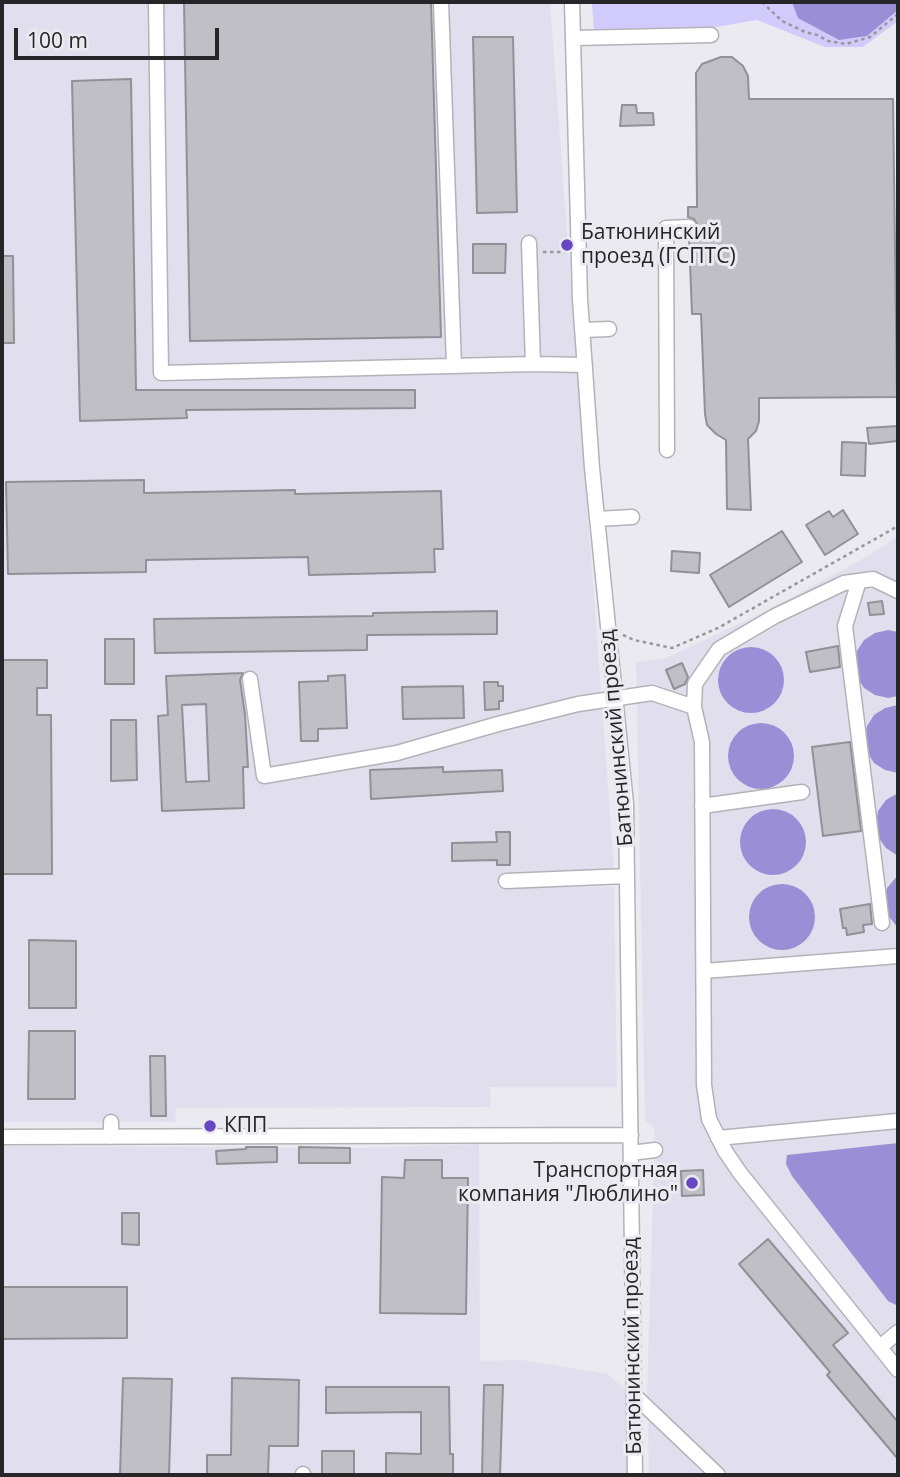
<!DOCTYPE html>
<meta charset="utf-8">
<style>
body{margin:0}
#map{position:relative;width:900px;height:1477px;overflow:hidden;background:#ebeaf1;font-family:"Open Sans",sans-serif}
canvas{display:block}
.frame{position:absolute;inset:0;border:4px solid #262628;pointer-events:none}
.scale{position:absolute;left:14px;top:28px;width:205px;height:32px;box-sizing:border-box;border:4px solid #262628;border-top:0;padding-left:9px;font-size:21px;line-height:24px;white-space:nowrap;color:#262628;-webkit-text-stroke:5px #ebeaf1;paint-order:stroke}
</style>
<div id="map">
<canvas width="900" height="1477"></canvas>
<div class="frame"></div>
<div class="scale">100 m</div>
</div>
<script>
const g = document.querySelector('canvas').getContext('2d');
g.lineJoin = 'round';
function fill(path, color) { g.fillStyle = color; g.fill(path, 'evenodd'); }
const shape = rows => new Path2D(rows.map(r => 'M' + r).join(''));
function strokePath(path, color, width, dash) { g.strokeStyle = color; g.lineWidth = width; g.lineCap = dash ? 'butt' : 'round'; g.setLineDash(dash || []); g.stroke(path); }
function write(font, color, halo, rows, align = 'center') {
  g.font = font + ' "Open Sans",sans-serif'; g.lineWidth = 6; g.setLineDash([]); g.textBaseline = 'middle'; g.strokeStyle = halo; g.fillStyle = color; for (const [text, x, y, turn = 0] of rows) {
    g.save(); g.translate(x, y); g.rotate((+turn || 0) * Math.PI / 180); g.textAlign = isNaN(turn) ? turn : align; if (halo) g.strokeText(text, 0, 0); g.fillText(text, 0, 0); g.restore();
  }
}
const built = shape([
 [2,2,550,2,614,868,506,875,507,887,614,887,617,1087,490,1087,491,1107,176,1108,175,1122,2,1122],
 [898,536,898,1475,649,1475,648,1422,656,1425,666,1415,647,1395,655,1129,645,1121,636,662,666,658,766,611,868,556],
 [479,1144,480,1361,522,1360,608,1374,629,1393,628,1475,2,1475,2,1146,359,1148]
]);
const green = shape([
 [592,2,898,2,898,21,863,47,825,47,757,20,710,28,594,32]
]);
const water = shape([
 [792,2,898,2,898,10,867,36,839,40,798,18],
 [888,630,898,632,898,696,888,698,875,695,864,688,857,677,854,664,857,651,864,640,875,633],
 '718 680a33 33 0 1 1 66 0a33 33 0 1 1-66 0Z',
 [898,705,898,773,885,770,874,763,867,752,864,739,867,726,874,715,885,708],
 '728 756a33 33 0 1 1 66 0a33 33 0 1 1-66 0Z',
 [898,793,898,856,886,848,878,837,876,824,878,811,886,800],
 '740 842a33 33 0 1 1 66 0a33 33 0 1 1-66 0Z',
 [898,875,898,928,887,914,884,901,887,888],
 '749 917a33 33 0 1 1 66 0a33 33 0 1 1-66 0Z',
 [898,1143,898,1306,888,1301,792,1176,786,1164,787,1155]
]);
const building = shape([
 [184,2,431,2,441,337,190,341,184,2],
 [473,37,513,37,517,212,477,213,473,37],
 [721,57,732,57,743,66,748,76,749,99,893,99,897,397,759,398,759,421,756,431,748,439,751,510,727,509,726,440,716,434,707,425,705,414,701,314,692,314,689,237,697,232,698,226,694,219,688,217,688,207,697,207,696,73,702,64,721,57],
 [131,79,136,390,415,390,415,408,186,410,187,418,80,421,72,81,131,79],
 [622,105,636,105,637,113,653,113,654,125,620,126,622,105],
 [473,244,506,244,505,273,473,273,473,244],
 [2,256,13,256,14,343,2,343,2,256],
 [898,426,898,441,869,444,867,428,898,426],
 [842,442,866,443,865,476,841,475,842,442],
 [144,480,144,493,295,490,295,494,441,491,443,549,434,549,435,572,309,575,308,557,146,560,146,572,8,574,6,482,144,480],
 [843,510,858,534,825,555,806,525,829,511,833,517,843,510],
 [782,531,802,562,729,607,710,575,782,531],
 [672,551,700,553,699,573,671,571,672,551],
 [882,601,884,614,870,615,868,603,882,601],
 [497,611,497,634,367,635,367,650,155,653,154,619,373,616,373,613,497,611],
 [105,639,134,639,134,684,105,684,105,639],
 [838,646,840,667,810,672,806,652,838,646],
 [2,660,47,660,47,688,37,688,37,715,51,715,52,874,2,874,2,660],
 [682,663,688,677,685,684,674,689,666,670,682,663],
 [243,673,240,680,245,715,248,767,243,767,244,808,162,811,158,716,168,715,166,676,243,673],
 [206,704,209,781,186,782,182,705,206,704],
 [345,675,347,728,318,729,318,741,301,741,299,682,328,681,328,676,345,675],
 [484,682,498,682,498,686,503,686,503,701,499,701,499,709,485,710,484,682],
 [463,686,464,718,403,719,402,687,463,686],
 [111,720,136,720,137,780,111,781,111,720],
 [850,742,861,831,823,836,812,747,850,742],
 [443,767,443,772,502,770,503,791,371,799,370,770,443,767],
 [496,832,510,832,510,865,497,865,497,860,452,861,452,843,497,842,496,832],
 [870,904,872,924,863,925,864,932,847,935,846,928,843,928,840,909,870,904],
 [29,940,76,941,76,1008,29,1008,29,940],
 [29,1031,75,1031,75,1099,28,1099,29,1031],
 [150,1056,165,1056,166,1116,151,1116,150,1056],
 [246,1147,277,1147,277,1162,217,1164,216,1151,246,1149,246,1147],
 [299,1147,350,1148,350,1163,299,1163,299,1147],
 [405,1160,442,1160,442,1178,468,1178,466,1314,380,1313,382,1177,404,1178,405,1160],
 [703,1170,704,1195,682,1196,681,1171,703,1170],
 [122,1213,139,1213,139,1245,122,1244,122,1213],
 [768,1239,848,1333,833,1345,898,1422,898,1459,827,1375,830,1372,739,1264,768,1239],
 [2,1287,127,1287,127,1338,2,1339,2,1287],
 [123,1378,172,1379,169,1475,120,1475,123,1378],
 [232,1378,299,1380,298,1446,269,1446,268,1475,207,1475,207,1455,231,1455,232,1378],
 [484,1385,503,1385,500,1475,482,1475,484,1385],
 [326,1387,449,1387,450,1454,453,1454,453,1475,386,1475,386,1453,421,1454,421,1412,326,1413,326,1387],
 [322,1451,354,1451,354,1475,322,1475,322,1451]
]);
const path = shape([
 [762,2,782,21,805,32,817,35,828,41,846,44,870,37,898,14],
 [543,252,565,252],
 [623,635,634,640,672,648,718,628,898,526]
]);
const minor = shape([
 [156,2,161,373,533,364],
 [441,2,454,366],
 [572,2,580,299,592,468,626,804,635,1475],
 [573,38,711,35],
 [529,243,533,364,585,365],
 [582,330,609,329],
 [667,450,666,228,689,227],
 [597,519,632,517],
 [859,581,845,626,882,923],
 [898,591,873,579,844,583,775,616,719,649,695,684,694,707,702,742,704,1085,709,1119,725,1151,740,1173,898,1370],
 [250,679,264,776,397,753,498,724,578,704,652,693,694,707],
 [702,806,802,792],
 [506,881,627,876],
 [704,971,898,956],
 [111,1122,111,1137],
 [2,1137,631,1135],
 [718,1138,898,1121],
 [631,1153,655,1150],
 [880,1347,898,1332],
 [634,1395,718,1475],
 [303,1474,303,1475]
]);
const markers = [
 [567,245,7,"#6747c0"],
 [210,1126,7,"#6747c0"],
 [692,1183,7,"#6747c0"]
];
const poiNames = [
 ["Батюнинский",581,233],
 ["проезд (ГСПТС)",581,257],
 ["КПП",224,1126],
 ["Транспортная",678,1171,"right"],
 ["компания \"Люблино\"",678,1195,"right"]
];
const streetNames = [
 ["Батюнинский проезд",617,738,-95],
 ["Батюнинский проезд",633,1346,-91]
];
fill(built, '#e1dfee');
fill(green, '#d1cbfc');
fill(water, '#9a8fd6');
fill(building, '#c0bfc6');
strokePath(building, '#909096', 2);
strokePath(minor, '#b2b2b9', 17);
strokePath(path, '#96969b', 2.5, [3.5, 3.5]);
strokePath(minor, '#fff', 14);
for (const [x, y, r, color] of markers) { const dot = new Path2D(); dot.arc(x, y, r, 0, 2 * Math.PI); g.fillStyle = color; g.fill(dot); strokePath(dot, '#ebeaf1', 2.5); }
write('21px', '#262628', '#ebeaf1', poiNames, 'left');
write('21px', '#262628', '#ebeaf1', streetNames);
</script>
